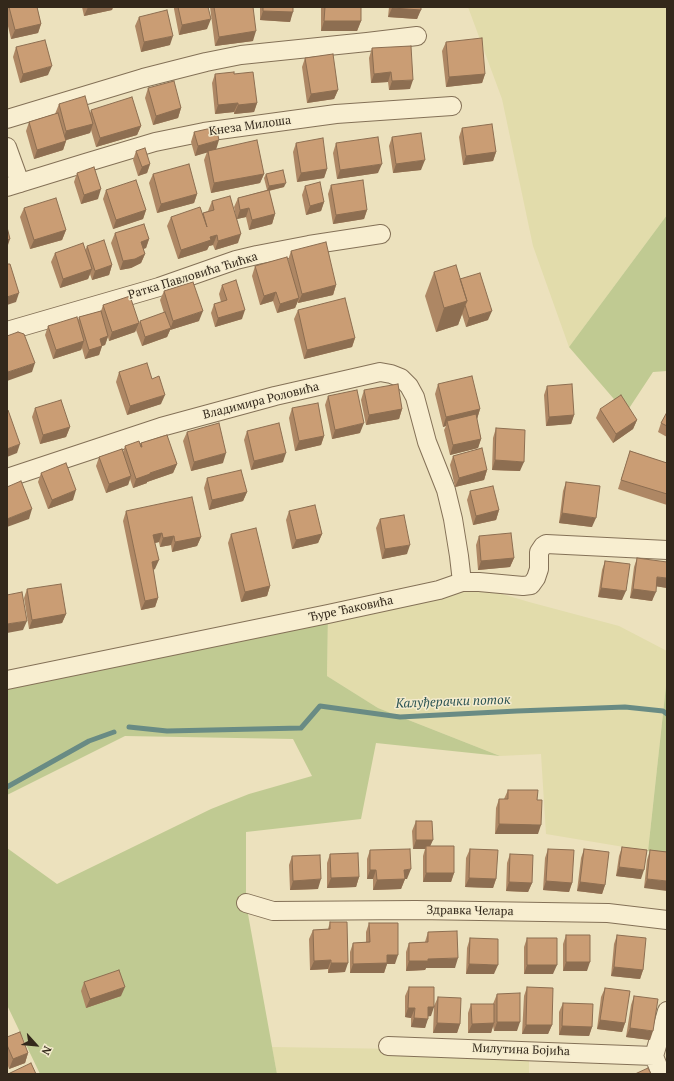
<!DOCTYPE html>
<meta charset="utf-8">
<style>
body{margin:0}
#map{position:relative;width:674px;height:1081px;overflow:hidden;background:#ece1bd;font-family:"PT Serif",serif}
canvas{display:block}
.frame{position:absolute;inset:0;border:8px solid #33281b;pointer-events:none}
.north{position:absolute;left:16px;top:1025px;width:40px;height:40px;-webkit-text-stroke:3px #f4ebcd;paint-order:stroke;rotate:117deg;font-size:11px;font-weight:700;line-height:16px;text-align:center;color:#33281b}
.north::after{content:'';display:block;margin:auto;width:14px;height:18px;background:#33281b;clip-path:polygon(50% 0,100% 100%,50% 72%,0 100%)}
</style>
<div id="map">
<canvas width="674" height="1081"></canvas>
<div class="frame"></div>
<div class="north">N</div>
</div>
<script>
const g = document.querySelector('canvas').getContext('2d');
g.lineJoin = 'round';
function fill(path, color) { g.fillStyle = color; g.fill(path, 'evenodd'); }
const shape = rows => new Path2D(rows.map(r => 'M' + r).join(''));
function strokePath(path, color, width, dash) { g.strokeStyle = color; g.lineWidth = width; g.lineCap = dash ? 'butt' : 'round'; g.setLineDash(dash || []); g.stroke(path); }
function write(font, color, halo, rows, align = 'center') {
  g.font = font + ' "PT Serif",serif'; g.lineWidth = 3; g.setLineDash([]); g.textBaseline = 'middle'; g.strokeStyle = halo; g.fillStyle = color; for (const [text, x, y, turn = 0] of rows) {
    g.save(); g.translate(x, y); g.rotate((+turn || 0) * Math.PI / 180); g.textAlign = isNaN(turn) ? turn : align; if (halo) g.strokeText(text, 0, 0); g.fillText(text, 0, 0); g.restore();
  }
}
const farmland = shape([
 [468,7,667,7,667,215,569,347,533,246,502,99],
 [462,582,529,602,619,626,667,651,667,677,648,851,546,834,541,754,500,756,378,708,327,676,328,614],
 [272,1047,529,1051,529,1074,277,1074]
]);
const green = shape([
 [667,215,667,371,653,372,626,413,569,347],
 [328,614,327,676,378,708,500,756,376,743,361,819,246,832,246,903,277,1074,40,1074,7,1005,7,848,57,884,211,809,249,794,312,776,293,739,125,736,7,795,7,680],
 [667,677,667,855,648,851]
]);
const stream = shape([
 [129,727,167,731,301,728,320,706,400,717,517,711,625,707,663,711,667,714],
 [7,787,89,741,114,732]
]);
const minor = shape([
 [7,119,143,78,206,62,241,55,367,42,417,36],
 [7,147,20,183],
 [7,187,85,163,155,142,204,132,336,114,452,106],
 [7,331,159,287,236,260,257,255,309,245,381,234],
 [7,478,161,427,275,396,380,372,391,374,401,378,409,386,415,397,427,442,446,490,453,519,459,556,462,582],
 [7,680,328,614,439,590,462,582,479,582,523,586,531,585,536,578,539,569,539,552,543,546,546,544,667,550],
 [246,903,273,911,416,910,608,913,667,920],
 [388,1046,654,1056],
 [661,1074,654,1056,667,1011]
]);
const wall = shape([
 [7,7,37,7,41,24,38,33,11,39,7,22],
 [82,7,113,7,112,10,84,16],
 [174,7,208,7,207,29,179,35,174,9],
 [210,7,253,7,253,41,215,46],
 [260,7,293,7,290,22,260,20],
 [321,7,361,7,361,21,357,31,321,31],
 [389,7,421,7,417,19,388,17],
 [139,17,170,45,141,52,135,26],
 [446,42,485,74,482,83,446,87,442,51],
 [16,47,48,75,20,83,13,57],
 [372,48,410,89,389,90,388,82,371,83,369,58],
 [305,58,338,90,334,99,307,103,302,67],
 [215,74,234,74,257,103,254,112,234,114,234,112,215,114,212,83],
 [148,88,181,108,178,118,153,125,145,98],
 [59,104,90,113,91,110,141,126,137,135,96,147,91,130,90,133,66,140,66,141,63,150,34,159,26,131,29,122,55,114],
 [462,128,496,152,493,161,463,165,459,137],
 [194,132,216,149,264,174,260,183,211,193,204,160,207,152,195,156,191,142],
 [392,137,421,170,393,173,389,146],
 [296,143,327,169,324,178,297,182,293,152],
 [336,143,378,173,337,179,333,153],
 [136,151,150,164,147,173,138,176,133,160],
 [77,173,98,199,81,204,74,182],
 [153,174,197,194,194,203,157,213,149,183],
 [266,174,284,187,269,191,275,214,272,224,249,230,246,217,237,219,238,243,215,250,213,245,209,246,207,250,178,259,167,226,171,217,202,214,203,213,208,211,212,201,236,217,234,207,238,198,267,190,264,178],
 [331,185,367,210,364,219,333,224,328,194],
 [305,186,324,202,321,211,306,215,302,195],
 [106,190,146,210,143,219,113,229,103,199],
 [24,208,66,230,62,240,30,249,20,217],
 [115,233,149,239,146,248,143,249,145,254,141,263,131,268,120,270,111,243],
 [87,246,112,265,109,275,92,280,90,274,88,279,60,288,51,262,55,253,85,251],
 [291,251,336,285,333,295,298,303,298,301,295,308,277,313,273,301,260,305,252,276,255,266,290,268,288,260],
 [434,272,460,279,488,320,466,327,462,314,458,325,436,332,425,296],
 [222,285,242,319,215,327,211,313,214,304,221,302,219,294],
 [164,291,199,321,170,330,167,337,142,346,136,330,140,321,164,313,160,300],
 [103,305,139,323,135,332,109,341,108,337,105,345,102,346,99,355,85,359,82,348,81,350,53,359,45,335,48,326,78,320,79,317,101,311],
 [298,310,355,338,352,347,304,359,294,319],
 [119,372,152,379,161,404,127,415,116,382],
 [438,384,480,409,477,419,481,439,478,448,450,455,444,430,446,426,443,427,435,394],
 [547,386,574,415,571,424,546,426,544,395],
 [364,390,402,409,399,419,366,425,361,400],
 [328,396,360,433,332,439,325,405],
 [35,408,70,427,66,437,40,444,32,417],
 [292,408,324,436,321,445,295,451,289,418],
 [600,409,637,420,633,429,613,443,596,418],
 [667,412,667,437,658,432,661,423],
 [496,428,520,471,492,470,493,438],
 [247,431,283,462,251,470,244,440],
 [187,432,223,463,191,471,183,441],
 [141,443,177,464,173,473,147,482,147,483,133,488,130,479,128,485,106,493,96,466,99,457,123,452,125,446,140,445],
 [630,451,667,463,667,505,618,489],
 [453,456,487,470,484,480,455,487,450,465],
 [41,473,73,500,48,509,38,482],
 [207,478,247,492,243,501,209,510,204,488],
 [566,482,592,527,559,523,563,491],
 [470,491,499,510,496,520,473,525,467,500],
 [126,511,201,537,197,546,172,552,171,545,160,547,159,542,155,543,155,569,153,570,158,598,155,607,141,610,123,521],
 [289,511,322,534,318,543,292,549,286,520],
 [380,519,407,554,382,559,376,528],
 [231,534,270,586,267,596,241,602,228,543],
 [479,536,514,558,510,567,478,570,476,545],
 [637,558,667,588,656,586,652,601,630,598,634,567],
 [605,561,622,600,598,597,602,570],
 [27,589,66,614,62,623,29,629,24,598],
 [508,790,538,834,495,834,496,808,499,799,504,799],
 [416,821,430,846,454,873,451,882,423,882,423,856,425,849,413,849,412,831],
 [622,847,641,879,616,876,619,856],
 [470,849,496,879,493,888,465,887,466,858],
 [548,849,572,883,569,892,543,890,545,858],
 [584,849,605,885,602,894,577,891,581,858],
 [370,850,407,879,405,879,401,889,373,890,373,879,367,879,367,859],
 [650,850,667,852,644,888,647,860],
 [330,854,359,877,356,887,327,888,327,863],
 [510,854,532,883,528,892,506,891,507,863],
 [292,856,318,889,290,890,289,865],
 [330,922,345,972,328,973,328,969,310,970,309,939,313,930,328,929],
 [369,923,395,964,387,964,384,973,350,973,350,952,353,943,366,942,366,932],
 [428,932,455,968,426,968,425,970,406,971,406,952,409,943,425,942],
 [566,935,587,971,563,971,563,944],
 [617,935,643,970,640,979,611,976,614,944],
 [470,938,494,974,466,974,467,948],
 [527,938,553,974,524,974,524,947],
 [84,982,121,996,86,1008,81,991],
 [409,987,431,1016,428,1016,425,1028,411,1027,411,1018,405,1017,405,996],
 [527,987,552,1025,548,1034,522,1034,524,996],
 [605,988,625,1023,622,1032,597,1029,601,997],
 [497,994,517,1031,494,1031,493,1026,491,1033,468,1033,468,1013,471,1004,493,1004],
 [634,996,650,1040,626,1037,631,1005],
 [438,997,460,1024,457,1033,433,1033,434,1006],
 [563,1003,592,1027,589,1036,559,1035,559,1012],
 [7,1037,28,1053,25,1063,9,1069,7,1063]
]);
const shadedWall = shape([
 [88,7,113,7,112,10,84,16],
 [392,8,421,10,417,19,388,17],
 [263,11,293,12,290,22,260,20],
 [211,19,207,29,179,35,182,25],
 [324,21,361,21,357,31,321,31],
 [41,24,38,33,11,39,15,30],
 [256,31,253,41,215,46,219,37],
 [173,36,170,45,141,52,144,42],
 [52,66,48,75,20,83,23,74],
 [391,72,388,82,371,83,374,74],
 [485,74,482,83,446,87,449,77],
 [413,80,410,89,389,90,392,81],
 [338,90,334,99,307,103,311,94],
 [238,103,234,112,215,114,218,105],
 [257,103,254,112,234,114,238,105],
 [181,108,178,118,153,125,156,116],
 [93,124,90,133,63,141,66,131],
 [141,126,137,135,96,147,100,138],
 [219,140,216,150,195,156,198,146],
 [66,141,63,150,34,159,37,150],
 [496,152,493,161,463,165,466,156],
 [425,160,421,170,393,173,396,164],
 [150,164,147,173,138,176,142,167],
 [382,164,378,173,337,179,340,170],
 [327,169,324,178,297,182,301,173],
 [264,174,260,183,211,193,214,183],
 [286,183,284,187,267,191,269,186],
 [101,189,98,199,81,204,84,195],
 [197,194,194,203,157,213,161,204],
 [324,202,321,211,306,215,310,206],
 [249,208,246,217,237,219,240,210],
 [146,210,143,219,113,229,116,220],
 [367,210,364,219,333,224,336,215],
 [275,214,272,224,249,230,252,220],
 [66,230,62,240,30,249,34,240],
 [241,234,238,243,215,250,218,241],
 [217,235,213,245,209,246,207,250,178,259,181,250,210,237],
 [10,239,7,248,7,240],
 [149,239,146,248,137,251,141,242],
 [145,254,141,263,131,268,120,270,123,261],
 [112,265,109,275,92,280,95,271],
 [92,269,88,279,60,288,63,279],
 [336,285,333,295,298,303,302,294],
 [276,292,273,301,260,305,264,296],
 [19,293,16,302,7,305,7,297],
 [299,298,295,308,277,313,280,304],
 [467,301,458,325,436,332,444,308],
 [245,310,242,319,215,327,218,318],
 [203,311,199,321,170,330,173,321],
 [492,311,488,320,466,327,469,318],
 [139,323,135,332,109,341,112,332],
 [171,328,167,337,142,346,145,337],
 [108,336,105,345,102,346,99,355,85,359,89,350,100,339],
 [355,338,352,347,304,359,307,350],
 [84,341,81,350,53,359,56,350],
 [35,363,32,372,7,381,7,376,8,372],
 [165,395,161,404,127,415,130,406],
 [402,409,399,419,366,425,369,415],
 [480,409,477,419,447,421,446,426,443,427,446,417],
 [574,415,571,424,546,426,549,417],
 [637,420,633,429,613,443,616,434],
 [364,423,360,433,332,439,335,430],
 [70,427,66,437,40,444,43,435],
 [324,436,321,445,295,451,299,441],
 [481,439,478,448,450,455,453,445],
 [20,444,17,453,7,457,7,449],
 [226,453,223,463,191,471,194,462],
 [286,453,283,462,251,470,254,461],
 [495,460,524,462,520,471,492,470],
 [177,464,173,473,147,482,147,483,133,488,136,479,150,473],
 [487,470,484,480,455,487,459,478],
 [131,476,128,485,106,493,109,484],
 [76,490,73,500,48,509,52,500],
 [247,492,243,501,209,510,212,500],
 [32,509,29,519,7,527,7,519],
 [499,510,496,520,473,525,476,516],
 [562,513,596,518,592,527,559,523],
 [162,533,159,542,150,544,153,535],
 [322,534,318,543,292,549,296,540],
 [174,536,171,545,160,547,163,538],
 [201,537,197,546,172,552,175,542],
 [410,545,407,554,382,559,385,549],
 [514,558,510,567,478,570,481,561],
 [159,560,155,569,148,571,152,562],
 [657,577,667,578,667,588,654,586],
 [270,586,267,596,241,602,245,592],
 [601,588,626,591,622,600,598,597],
 [633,589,656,592,652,601,630,598],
 [158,598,155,607,141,610,145,601],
 [66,614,62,623,29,629,32,620],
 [27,621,23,630,7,633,7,624],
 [499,824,541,825,538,834,495,834],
 [416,840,433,840,429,849,426,846,425,849,413,849],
 [619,867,644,870,641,879,616,876],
 [411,869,407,879,401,879,404,870],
 [370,870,376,870,373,879,367,879],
 [426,873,454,873,451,882,423,882],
 [359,877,356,887,327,888,331,878],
 [469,878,496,879,493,888,465,887],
 [321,879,318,889,290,890,293,881],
 [405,879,401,889,373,890,377,880],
 [647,879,667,881,667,891,644,888],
 [546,881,572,883,569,892,543,890],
 [509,882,532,883,528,892,506,891],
 [580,882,605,885,602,894,577,891],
 [387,955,398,955,395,964,387,964,384,973,350,973,353,964],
 [458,958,455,968,426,968,425,970,406,971,409,961,428,959],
 [331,960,328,969,310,970,314,961],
 [566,962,590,962,587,971,563,971],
 [331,963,348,963,345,972,328,973],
 [469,964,498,965,494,974,466,974],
 [527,965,557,965,553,974,524,974],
 [614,967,643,970,640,979,611,976],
 [125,987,121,996,86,1008,90,999],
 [428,1007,434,1007,431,1016,425,1017],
 [408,1008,415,1008,411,1018,405,1017],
 [414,1018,428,1019,425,1028,411,1027],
 [600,1020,625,1023,622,1032,597,1029],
 [497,1022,520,1022,517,1031,494,1031],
 [437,1023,460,1024,457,1033,433,1033],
 [494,1023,491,1033,468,1033,472,1024],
 [526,1025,552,1025,548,1034,522,1034],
 [562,1026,592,1027,589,1036,559,1035],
 [630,1028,653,1031,650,1040,626,1037],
 [28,1053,25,1063,9,1069,13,1059]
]);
const building = shape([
 [9,7,37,7,41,24,15,30,9,7],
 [178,7,208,7,211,19,182,25,178,7],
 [214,7,253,7,256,31,219,37,214,7],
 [263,7,293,7,293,12,263,11,263,7],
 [325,7,361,7,361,21,324,21,325,7],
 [392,7,421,7,421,10,392,8,392,7],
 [167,10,173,36,144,42,139,17,167,10],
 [482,38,485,74,449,77,446,42,482,38],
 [45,40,52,66,23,74,16,47,45,40],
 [411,46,413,80,392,81,391,72,374,74,372,48,411,46],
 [333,54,338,90,311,94,305,58,333,54],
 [234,72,234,74,253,72,257,103,238,105,238,103,218,105,215,74,234,72],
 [174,81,181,108,156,116,148,88,174,81],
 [85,96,93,124,66,131,59,104,85,96],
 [132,97,141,126,100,138,91,110,132,97],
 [58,113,66,141,37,150,29,122,58,113],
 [492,124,496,152,466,156,462,128,492,124],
 [216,127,219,140,198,146,194,132,216,127],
 [421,133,425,160,396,164,392,137,421,133],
 [378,137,382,164,340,170,336,143,378,137],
 [323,138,327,169,301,173,296,143,323,138],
 [257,140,264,174,214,183,208,151,257,140],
 [145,148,150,164,142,167,136,151,145,148],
 [189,164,197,194,161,204,153,174,189,164],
 [94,167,101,189,84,195,77,173,94,167],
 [283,170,286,183,269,186,266,174,283,170],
 [136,180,146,210,116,220,106,190,136,180],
 [363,180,367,210,336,215,331,185,363,180],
 [320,182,324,202,310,206,305,186,320,182],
 [269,190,275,214,252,220,249,208,240,210,238,198,269,190],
 [230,196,241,234,218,241,217,235,210,237,211,240,181,250,171,217,200,207,207,227,203,213,214,210,212,201,230,196],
 [56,198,66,230,34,240,24,208,56,198],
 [144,224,149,239,141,242,145,254,135,259,123,261,115,233,144,224],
 [7,227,10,239,7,240,7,227],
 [104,240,112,265,95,271,87,246,104,240],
 [326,242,336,285,302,294,291,251,326,242],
 [83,243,92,269,63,279,55,253,83,243],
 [287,257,299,298,280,304,276,292,264,296,255,266,287,257],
 [7,264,10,264,19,293,7,297,7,264],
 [456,265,467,301,444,308,434,272,456,265],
 [480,273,492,311,469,318,465,305,467,301,460,279,480,273],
 [236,280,245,310,218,318,214,304,227,300,222,285,236,280],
 [193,282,203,311,173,321,164,291,193,282],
 [130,296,139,323,112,332,103,305,130,296],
 [345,298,355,338,307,350,298,310,345,298],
 [101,311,108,336,100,339,102,346,89,350,79,317,101,311],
 [165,312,171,328,145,337,140,321,165,312],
 [77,317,84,341,56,350,48,326,77,317],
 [18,332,24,334,35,363,8,372,7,368,7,336,18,332],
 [147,363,152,379,159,376,165,395,130,406,119,372,147,363],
 [472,376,480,409,446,417,438,384,472,376],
 [398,384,402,409,369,415,364,390,398,384],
 [572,384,574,415,549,417,547,386,572,384],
 [357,390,364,423,335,430,328,396,357,390],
 [621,395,637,420,616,434,600,409,621,395],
 [61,400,70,427,43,435,35,408,61,400],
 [318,403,324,436,299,441,292,408,318,403],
 [7,410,8,410,20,444,7,449,7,410],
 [667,412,667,426,661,423,667,412],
 [476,414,481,439,453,445,447,421,476,414],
 [219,423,226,453,194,462,187,432,219,423],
 [279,423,286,453,254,461,247,431,279,423],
 [496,428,525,430,524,462,495,460,496,428],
 [167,435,177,464,150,473,150,474,136,479,125,446,139,441,141,447,142,447,141,443,167,435],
 [482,448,487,470,459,478,453,456,482,448],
 [122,449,131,476,109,484,99,457,122,449],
 [630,451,667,463,667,494,621,480,630,451],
 [66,463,76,490,52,500,41,473,66,463],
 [241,470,247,492,212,500,207,478,241,470],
 [21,481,32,509,7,519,7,487,21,481],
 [566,482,600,486,596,518,562,513,566,482],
 [493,486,499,510,476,516,470,491,493,486],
 [192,497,201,537,175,542,174,536,163,538,162,533,153,535,159,560,152,562,158,598,145,601,126,511,192,497],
 [315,505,322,534,296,540,289,511,315,505],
 [404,515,410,545,385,549,380,519,404,515],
 [256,528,270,586,245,592,231,534,256,528],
 [511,533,514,558,481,561,479,536,511,533],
 [637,558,667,562,667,578,657,577,656,592,633,589,637,558],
 [605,561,630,564,626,591,601,588,605,561],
 [61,584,66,614,32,620,27,589,61,584],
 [22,592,27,621,7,624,7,595,22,592],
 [508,790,538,790,537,800,542,800,541,825,499,824,499,799,508,799,508,790],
 [416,821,432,821,433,840,416,840,416,821],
 [426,846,454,846,454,873,426,873,426,846],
 [622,847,647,850,644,870,619,867,622,847],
 [410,849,411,869,404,870,405,879,377,880,376,870,370,870,370,850,410,849],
 [470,849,498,850,496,879,469,878,470,849],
 [548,849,574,850,572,883,546,881,548,849],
 [584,849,609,852,605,885,580,882,584,849],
 [650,850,667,852,667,881,647,879,650,850],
 [358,853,359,877,331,878,330,854,358,853],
 [510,854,533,855,532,883,509,882,510,854],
 [320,855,321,879,293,881,292,856,320,855],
 [330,922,347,922,348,963,331,963,331,960,314,961,313,930,330,929,330,922],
 [369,923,398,923,398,955,387,955,387,963,353,964,353,943,370,942,369,923],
 [457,931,458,958,428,959,428,961,409,961,409,943,428,942,428,932,457,931],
 [566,935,590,935,590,962,566,962,566,935],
 [617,935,646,938,643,970,614,967,617,935],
 [470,938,498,939,498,965,469,964,470,938],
 [527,938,557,938,557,965,527,965,527,938],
 [119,970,125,987,90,999,84,982,119,970],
 [409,987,434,987,434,1007,428,1007,428,1019,414,1018,415,1008,408,1008,409,987],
 [527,987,553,988,552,1025,526,1025,527,987],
 [605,988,630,991,625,1023,600,1020,605,988],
 [520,993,520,1022,497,1022,497,994,520,993],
 [634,996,658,999,653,1031,630,1028,634,996],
 [438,997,461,998,460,1024,437,1023,438,997],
 [563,1003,593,1004,592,1027,562,1026,563,1003],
 [471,1004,494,1004,494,1023,472,1024,471,1004],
 [20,1032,28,1053,13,1059,7,1045,7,1037,20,1032],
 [31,1063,36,1074,8,1074,31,1063],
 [648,1068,651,1074,635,1074,648,1068]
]);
const streetNames = [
 ["Кнеза Милоша",250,126,-8],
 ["Ратка Павловића Ћићка",193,276,-17],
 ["Владимира Роловића",261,401,-14],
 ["Ђуре Ђаковића",351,609,-12],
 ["Здравка Челара",470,911,1],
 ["Милутина Бојића",521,1050,2]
];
const waterNames = [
 ["Калуђерачки поток",453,702,-2]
];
fill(farmland, '#e2dcab');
fill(green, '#c0ca92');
strokePath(stream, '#698b84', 5);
strokePath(minor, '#847157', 20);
strokePath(minor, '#f8eed0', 18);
fill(wall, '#ae8764');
fill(shadedWall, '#8d6e51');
fill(building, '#ca9d74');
strokePath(building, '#8d6e51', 1);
write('12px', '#33281b', '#f4ebcd', streetNames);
write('italic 13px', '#2b5353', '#f4ebcd', waterNames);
</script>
